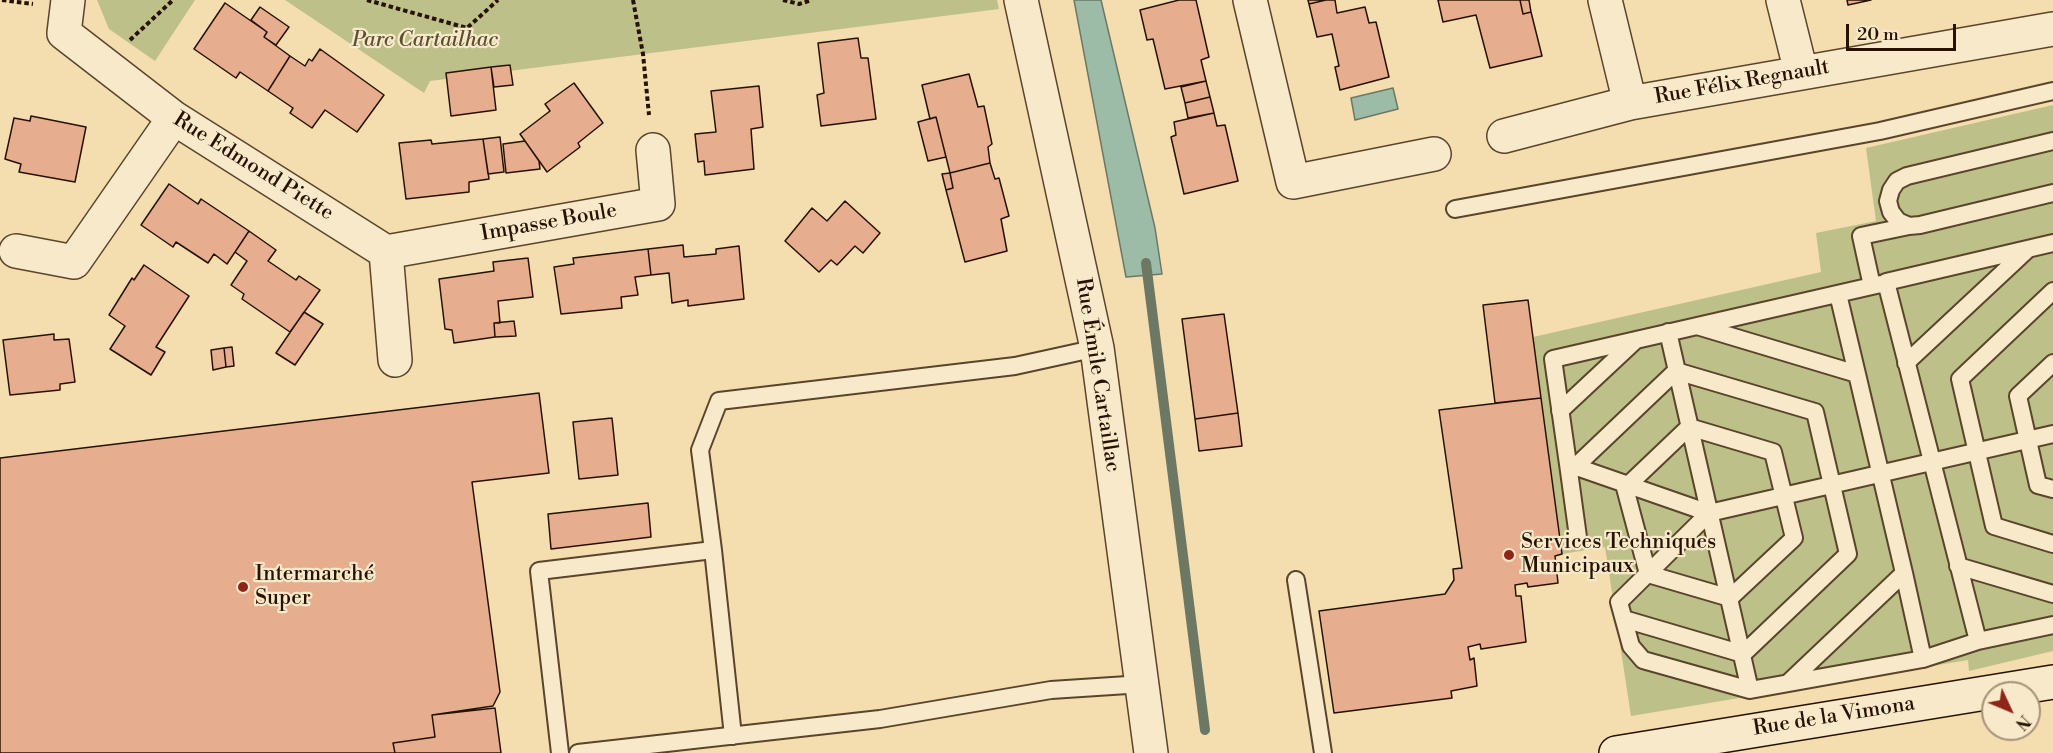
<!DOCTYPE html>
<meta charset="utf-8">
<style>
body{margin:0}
#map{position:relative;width:2053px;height:753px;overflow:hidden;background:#f4ddae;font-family:"Libre Bodoni",serif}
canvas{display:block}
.north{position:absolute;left:1981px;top:681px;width:60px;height:60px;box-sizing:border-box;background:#f8e9ca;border:2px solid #a49379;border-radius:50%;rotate:134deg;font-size:16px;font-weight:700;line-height:24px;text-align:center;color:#271200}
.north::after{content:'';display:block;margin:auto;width:21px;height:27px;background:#8f2418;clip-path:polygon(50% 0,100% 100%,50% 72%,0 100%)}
.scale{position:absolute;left:1846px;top:24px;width:110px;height:27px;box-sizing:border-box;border:3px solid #271200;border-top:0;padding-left:8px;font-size:18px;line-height:21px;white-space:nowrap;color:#271200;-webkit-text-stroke:4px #f8e9ca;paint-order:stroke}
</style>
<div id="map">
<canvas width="2053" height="753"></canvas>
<div class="north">N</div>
<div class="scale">20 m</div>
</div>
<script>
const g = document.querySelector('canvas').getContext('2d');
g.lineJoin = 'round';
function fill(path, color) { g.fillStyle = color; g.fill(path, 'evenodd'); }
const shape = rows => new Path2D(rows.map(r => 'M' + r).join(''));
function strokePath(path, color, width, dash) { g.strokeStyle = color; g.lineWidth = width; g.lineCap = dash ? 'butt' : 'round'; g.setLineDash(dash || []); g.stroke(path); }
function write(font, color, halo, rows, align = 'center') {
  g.font = font + ' "Libre Bodoni",serif'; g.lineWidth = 4.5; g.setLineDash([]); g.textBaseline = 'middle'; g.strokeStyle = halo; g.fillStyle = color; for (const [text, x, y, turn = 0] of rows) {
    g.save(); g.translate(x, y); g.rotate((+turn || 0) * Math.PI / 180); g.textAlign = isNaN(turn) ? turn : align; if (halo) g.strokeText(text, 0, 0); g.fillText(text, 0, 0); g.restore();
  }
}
const green = shape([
 [97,0,195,0,155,61,109,29],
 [285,0,997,0,999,9,430,81,424,93],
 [2053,105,2053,651,1969,671,1968,660,1631,716,1605,547,1562,554,1533,337,1821,272,1816,233,1876,221,1866,148]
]);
const water = shape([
 [1074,0,1101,0,1155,228,1162,274,1126,277,1074,0],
 [1393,88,1398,109,1355,120,1351,98,1393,88]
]);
const stream = shape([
 [1146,263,1205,730]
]);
const building = shape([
 [1179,0,1196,0,1209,57,1201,60,1206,81,1165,89,1153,39,1147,40,1140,10,1179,0],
 [1308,0,1326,0,1309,4,1308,0],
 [1326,0,1335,0,1337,13,1365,7,1369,23,1376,22,1389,77,1340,90,1335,67,1339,66,1332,34,1317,37,1309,4,1326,0],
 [1438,0,1520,0,1523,14,1531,12,1542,56,1490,68,1476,15,1443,22,1438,0],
 [1520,0,1529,0,1531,12,1523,14,1520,0],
 [1847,0,1871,0,1848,5,1847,0],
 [225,3,267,32,264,37,290,56,268,91,240,72,236,78,194,49,225,3],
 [260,7,289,27,276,45,264,37,267,32,251,20,260,7],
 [858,38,861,58,868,58,876,119,821,126,817,95,824,93,818,43,858,38],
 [320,49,384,95,357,132,325,110,312,128,290,113,293,108,268,91,290,56,305,66,309,59,312,61,320,49],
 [510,65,513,85,494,87,491,67,510,65],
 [491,67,496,110,451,116,446,73,491,67],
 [969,74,978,107,984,106,992,144,988,147,990,163,950,173,936,117,930,119,922,85,969,74],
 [1206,81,1210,97,1185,103,1181,87,1206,81],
 [574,83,603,123,578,143,580,147,547,172,520,134,550,111,545,104,574,83],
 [759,86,763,127,751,129,754,169,705,175,704,161,698,162,695,134,716,132,711,91,759,86],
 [1210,97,1214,113,1188,118,1185,103,1210,97],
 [1214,113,1217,126,1225,125,1238,181,1184,194,1171,137,1176,135,1174,122,1214,113],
 [31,116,86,127,75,182,19,172,21,164,5,159,14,118,30,121,31,116],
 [936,117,946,157,928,161,918,122,936,117],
 [500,137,504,172,488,174,483,139,500,137],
 [483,139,489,179,469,182,469,192,406,199,399,143,431,140,432,144,483,139],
 [525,141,539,161,540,169,506,173,503,144,525,141],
 [990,163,995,179,999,178,1009,216,1001,219,1007,251,965,262,946,190,953,188,950,173,990,163],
 [950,173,953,188,946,190,942,174,950,173],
 [169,184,198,204,201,199,249,231,227,264,214,254,208,263,176,242,173,247,141,225,169,184],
 [845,201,880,233,863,253,855,246,837,265,831,260,819,272,785,241,812,208,827,221,845,201],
 [249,231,276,250,268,261,296,280,299,276,320,290,290,332,242,299,244,294,231,285,247,261,235,252,249,231],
 [683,245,684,257,716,254,716,249,739,246,744,299,688,306,688,300,672,303,669,273,651,275,648,249,683,245],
 [648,249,651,275,635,277,638,295,621,297,622,308,561,314,554,267,574,264,573,258,648,249],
 [528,258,533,297,498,301,500,323,494,323,495,337,454,343,452,330,445,329,439,279,494,271,493,262,528,258],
 [144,265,189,296,156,347,165,352,151,375,110,349,125,326,109,315,132,278,134,280,144,265],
 [1528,300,1541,398,1495,403,1483,305,1528,300],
 [304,312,323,324,295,365,276,353,304,312],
 [1224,314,1238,413,1195,419,1182,319,1224,314],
 [514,321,516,336,495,337,494,323,514,321],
 [54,334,54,340,69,339,75,382,60,384,60,390,10,395,3,340,54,334],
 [232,347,234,366,226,367,224,348,232,347],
 [224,348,226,367,213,370,211,350,224,348],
 [539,393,549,473,472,482,500,692,493,706,432,715,435,737,393,743,395,753,0,753,0,458,539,393],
 [1541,398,1562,554,1555,556,1558,583,1528,587,1527,583,1515,585,1516,596,1521,596,1526,642,1481,649,1480,644,1468,647,1470,660,1474,658,1477,686,1451,691,1452,698,1334,713,1319,611,1445,594,1454,580,1453,569,1462,568,1439,410,1541,398],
 [1238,413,1242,446,1199,451,1195,419,1238,413],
 [612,418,618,475,579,479,573,422,612,418],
 [648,503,651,537,551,549,548,514,648,503],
 [495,708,501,753,395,753,393,743,435,737,432,715,495,708]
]);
const path = shape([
 [2,0,33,4],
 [367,0,467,28,498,0],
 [633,0,643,54,649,115],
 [783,0,799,4,812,0],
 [130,40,173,0]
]);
const lane = shape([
 [2053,141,1907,176,1897,181,1891,190,1888,201,1891,212,1898,221,1909,226,1920,225,2053,193],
 [1455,209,1880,131,2053,91],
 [2053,243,1886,282,1978,641,2053,625],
 [1881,284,1872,286,1861,236,1909,226],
 [2053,291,1960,379,1994,526,2053,544],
 [1838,294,1857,374],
 [1697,326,1857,374,1904,573,1788,683],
 [1668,332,1750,690,1923,659,1978,641],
 [1906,363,2026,251],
 [2053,363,2018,396,2038,485,2053,489],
 [1560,411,1636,340],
 [1689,427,1773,452,1794,538,1730,598,1648,574,1625,488,1689,427],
 [1568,464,1578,537],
 [1576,466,1676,371,1815,412,1848,554,1743,654,1624,619],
 [1709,513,1568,464,1553,359,1872,286],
 [1958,566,2053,594],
 [1904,573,1923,659],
 [1296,580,1323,753],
 [1750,690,1643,660,1631,646,1619,602,1709,513,2053,434],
 [733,736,713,550,700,450,719,401,1015,366,1097,348],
 [560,753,539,571,713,550],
 [578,753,880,719,1051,690,1143,684]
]);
const street = shape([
 [68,0,64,33,174,118,386,252,395,360],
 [1021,0,1097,348,1151,753],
 [1250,0,1293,182,1434,154],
 [1605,0,1630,103],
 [1783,0,1801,72],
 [1504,136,1630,103,2053,29],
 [16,251,74,262,174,118],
 [386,252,658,204,653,150]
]);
const secondary = shape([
 [1616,753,2053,682]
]);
const markers = [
 [1509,555,6,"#8f2418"],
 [243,587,6,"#8f2418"]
];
const parkNames = [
 ["Parc Cartailhac",425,41]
];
const streetNames = [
 ["Rue Félix Regnault",1742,83,-10],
 ["Rue Edmond Piette",253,167,32],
 ["Impasse Boule",549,223,-10],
 ["Rue Émile Cartaillac",1097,375,81],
 ["Rue de la Vimona",1834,717,-9]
];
const poiNames = [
 ["Services Techniques",1521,543],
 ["Municipaux",1521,567],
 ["Intermarché",255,575],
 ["Super",255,599]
];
fill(green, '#bec089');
fill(water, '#9cbca7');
strokePath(water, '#6d7864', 1.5);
strokePath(stream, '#6d7864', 10);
fill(building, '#e6ae8e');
strokePath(building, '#271200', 1.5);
strokePath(lane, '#5a452c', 20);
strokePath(street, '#5a452c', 36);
strokePath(secondary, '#271200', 36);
strokePath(path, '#271200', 4, [4.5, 3]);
strokePath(lane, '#f8e9ca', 16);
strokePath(street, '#f8e9ca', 33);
strokePath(secondary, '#f8e9ca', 33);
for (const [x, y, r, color] of markers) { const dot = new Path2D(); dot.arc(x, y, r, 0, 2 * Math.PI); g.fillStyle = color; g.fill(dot); strokePath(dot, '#f8e9ca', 2); }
write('italic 21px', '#5c4f30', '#f8e9ca', parkNames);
write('21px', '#271200', '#f8e9ca', streetNames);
write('21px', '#271200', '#f8e9ca', poiNames, 'left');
</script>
